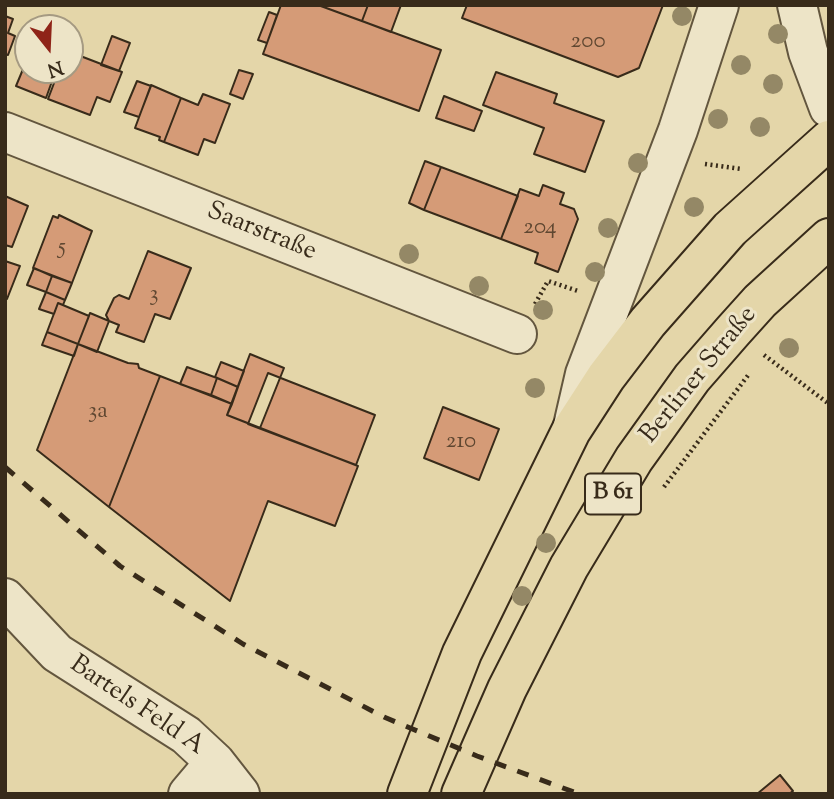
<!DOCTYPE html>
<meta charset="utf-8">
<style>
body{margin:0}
#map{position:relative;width:834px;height:799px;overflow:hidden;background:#e4d6a9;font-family:"Sorts Mill Goudy",serif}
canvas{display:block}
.frame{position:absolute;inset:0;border:7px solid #382b1a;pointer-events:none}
.north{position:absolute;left:14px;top:14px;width:70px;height:70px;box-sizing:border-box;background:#ede4c7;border:2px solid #a59a82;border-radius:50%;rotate:162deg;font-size:19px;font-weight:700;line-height:28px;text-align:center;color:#382b1a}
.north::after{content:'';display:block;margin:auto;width:24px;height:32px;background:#8f2418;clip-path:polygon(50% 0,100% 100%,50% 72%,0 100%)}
</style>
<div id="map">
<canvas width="834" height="799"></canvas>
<div class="frame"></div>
<div class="north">N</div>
</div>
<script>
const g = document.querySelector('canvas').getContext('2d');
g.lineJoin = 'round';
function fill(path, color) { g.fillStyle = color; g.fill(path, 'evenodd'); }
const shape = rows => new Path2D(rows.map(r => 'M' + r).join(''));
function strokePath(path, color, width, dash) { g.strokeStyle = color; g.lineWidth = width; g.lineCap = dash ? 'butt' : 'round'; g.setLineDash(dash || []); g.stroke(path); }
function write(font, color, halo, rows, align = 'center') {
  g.font = font + ' "Sorts Mill Goudy",serif'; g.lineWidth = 6; g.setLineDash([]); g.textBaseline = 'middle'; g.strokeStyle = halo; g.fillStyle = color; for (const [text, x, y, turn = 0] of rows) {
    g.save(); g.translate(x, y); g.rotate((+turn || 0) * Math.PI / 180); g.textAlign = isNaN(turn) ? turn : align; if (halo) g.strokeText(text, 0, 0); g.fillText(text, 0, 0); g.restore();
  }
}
const building = shape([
 [281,5,318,5,441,50,419,111,263,54,281,5],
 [318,5,368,5,362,21,318,5],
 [368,5,401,5,391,32,362,21,368,5],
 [467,5,663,5,639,68,618,77,462,18,467,5],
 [269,12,277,15,267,43,258,40,269,12],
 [5,16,13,19,8,33,15,36,8,55,5,54,5,16],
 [112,36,130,43,119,71,101,65,112,36],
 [70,52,122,72,110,102,97,97,90,115,48,99,59,70,70,70,70,52],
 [26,62,28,63,28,70,47,70,55,73,46,98,16,86,26,62],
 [239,70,253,74,243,99,230,94,239,70],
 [496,72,557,94,554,103,604,121,585,172,534,154,544,128,483,105,496,72],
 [137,81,151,86,139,117,124,112,137,81],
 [151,85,181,98,164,142,159,140,160,137,135,128,151,85],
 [203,94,230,104,215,143,204,139,198,155,164,142,181,98,198,105,203,94],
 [444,96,482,111,474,131,436,118,444,96],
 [425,161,441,167,424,210,409,203,425,161],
 [441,167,518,196,501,239,424,210,441,167],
 [543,185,564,193,560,204,574,209,578,219,558,272,535,263,538,253,501,239,520,189,539,196,543,185],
 [5,196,28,206,12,247,5,245,5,196],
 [59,215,92,231,72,283,33,268,53,216,58,218,59,215],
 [148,251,191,268,170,319,155,314,144,342,116,332,119,325,109,321,106,315,114,298,119,295,129,299,148,251],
 [5,261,20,266,7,299,5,298,5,261],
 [34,268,52,276,46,292,27,285,34,268],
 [52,276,72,283,65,300,46,292,52,276],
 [46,292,65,300,63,305,58,303,54,314,39,309,46,292],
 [58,303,89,316,78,344,47,332,58,303],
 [90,313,109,321,97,352,78,344,90,313],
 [47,332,78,344,74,356,42,345,47,332],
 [78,344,128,363,138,364,139,368,160,376,109,507,37,450,78,344],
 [250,354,284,368,260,428,227,415,250,354],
 [221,362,244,371,238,387,215,377,221,362],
 [187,367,217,378,211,395,180,384,187,367],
 [268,373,375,415,356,465,248,424,268,373],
 [160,376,232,404,227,415,358,466,335,526,268,501,230,601,109,507,160,376],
 [217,378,238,387,232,404,211,395,217,378],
 [443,407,499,429,479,480,424,458,443,407],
 [780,775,793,791,789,794,757,794,780,775]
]);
const path = shape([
 [705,164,741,169],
 [535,304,548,281,578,291],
 [764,355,829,404],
 [664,487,749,374]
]);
const minor = shape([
 [797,5,808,52,829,108],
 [5,132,517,334],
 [573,426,585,374,678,130,719,5],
 [5,598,57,653,186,735,215,762,240,794],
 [188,794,215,762]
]);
const major = shape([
 [407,794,462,653,571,431,606,377,648,322,730,229,829,140],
 [461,794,507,689,569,567,634,459,692,378,733,331,760,301,829,238]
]);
const rail = shape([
 [5,467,120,566,243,644,384,717,477,756,579,794]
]);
const trees = [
 [682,16],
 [778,34],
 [741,65],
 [773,84],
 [718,119],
 [760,127],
 [638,163],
 [694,207],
 [608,228],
 [409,254],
 [595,272],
 [479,286],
 [543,310],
 [789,348],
 [535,388],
 [546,543],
 [522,596]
];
const numberNames = [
 ["200",588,43],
 ["204",540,229],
 ["5",62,249],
 ["3",154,296],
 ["3a",98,413],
 ["210",461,443]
];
const shields = [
 [613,494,56]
];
const shieldNames = [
 ["B 61",613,494]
];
const streetNames = [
 ["Saarstraße",261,233,22],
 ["Berliner Straße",700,376,-51],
 ["Bartels Feld A",136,707,34]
];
fill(building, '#d59b77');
strokePath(building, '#382b1a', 2);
strokePath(minor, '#63563e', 42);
strokePath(major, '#382b1a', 42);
strokePath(path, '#382b1a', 4.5, [2, 3.5]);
strokePath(minor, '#ede4c7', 38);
strokePath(major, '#e4d6a9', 38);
strokePath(rail, '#382b1a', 5, [12, 12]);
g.fillStyle = '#948866';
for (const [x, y] of trees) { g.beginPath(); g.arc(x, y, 10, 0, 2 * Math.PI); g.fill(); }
write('23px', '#5f4731', null, numberNames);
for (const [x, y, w] of shields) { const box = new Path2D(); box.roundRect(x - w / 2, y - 20.5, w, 41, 5); g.fillStyle = '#ede4c7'; g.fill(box); strokePath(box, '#382b1a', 2); }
write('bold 24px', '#382b1a', null, shieldNames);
write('26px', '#382b1a', '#ede4c7', streetNames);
</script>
